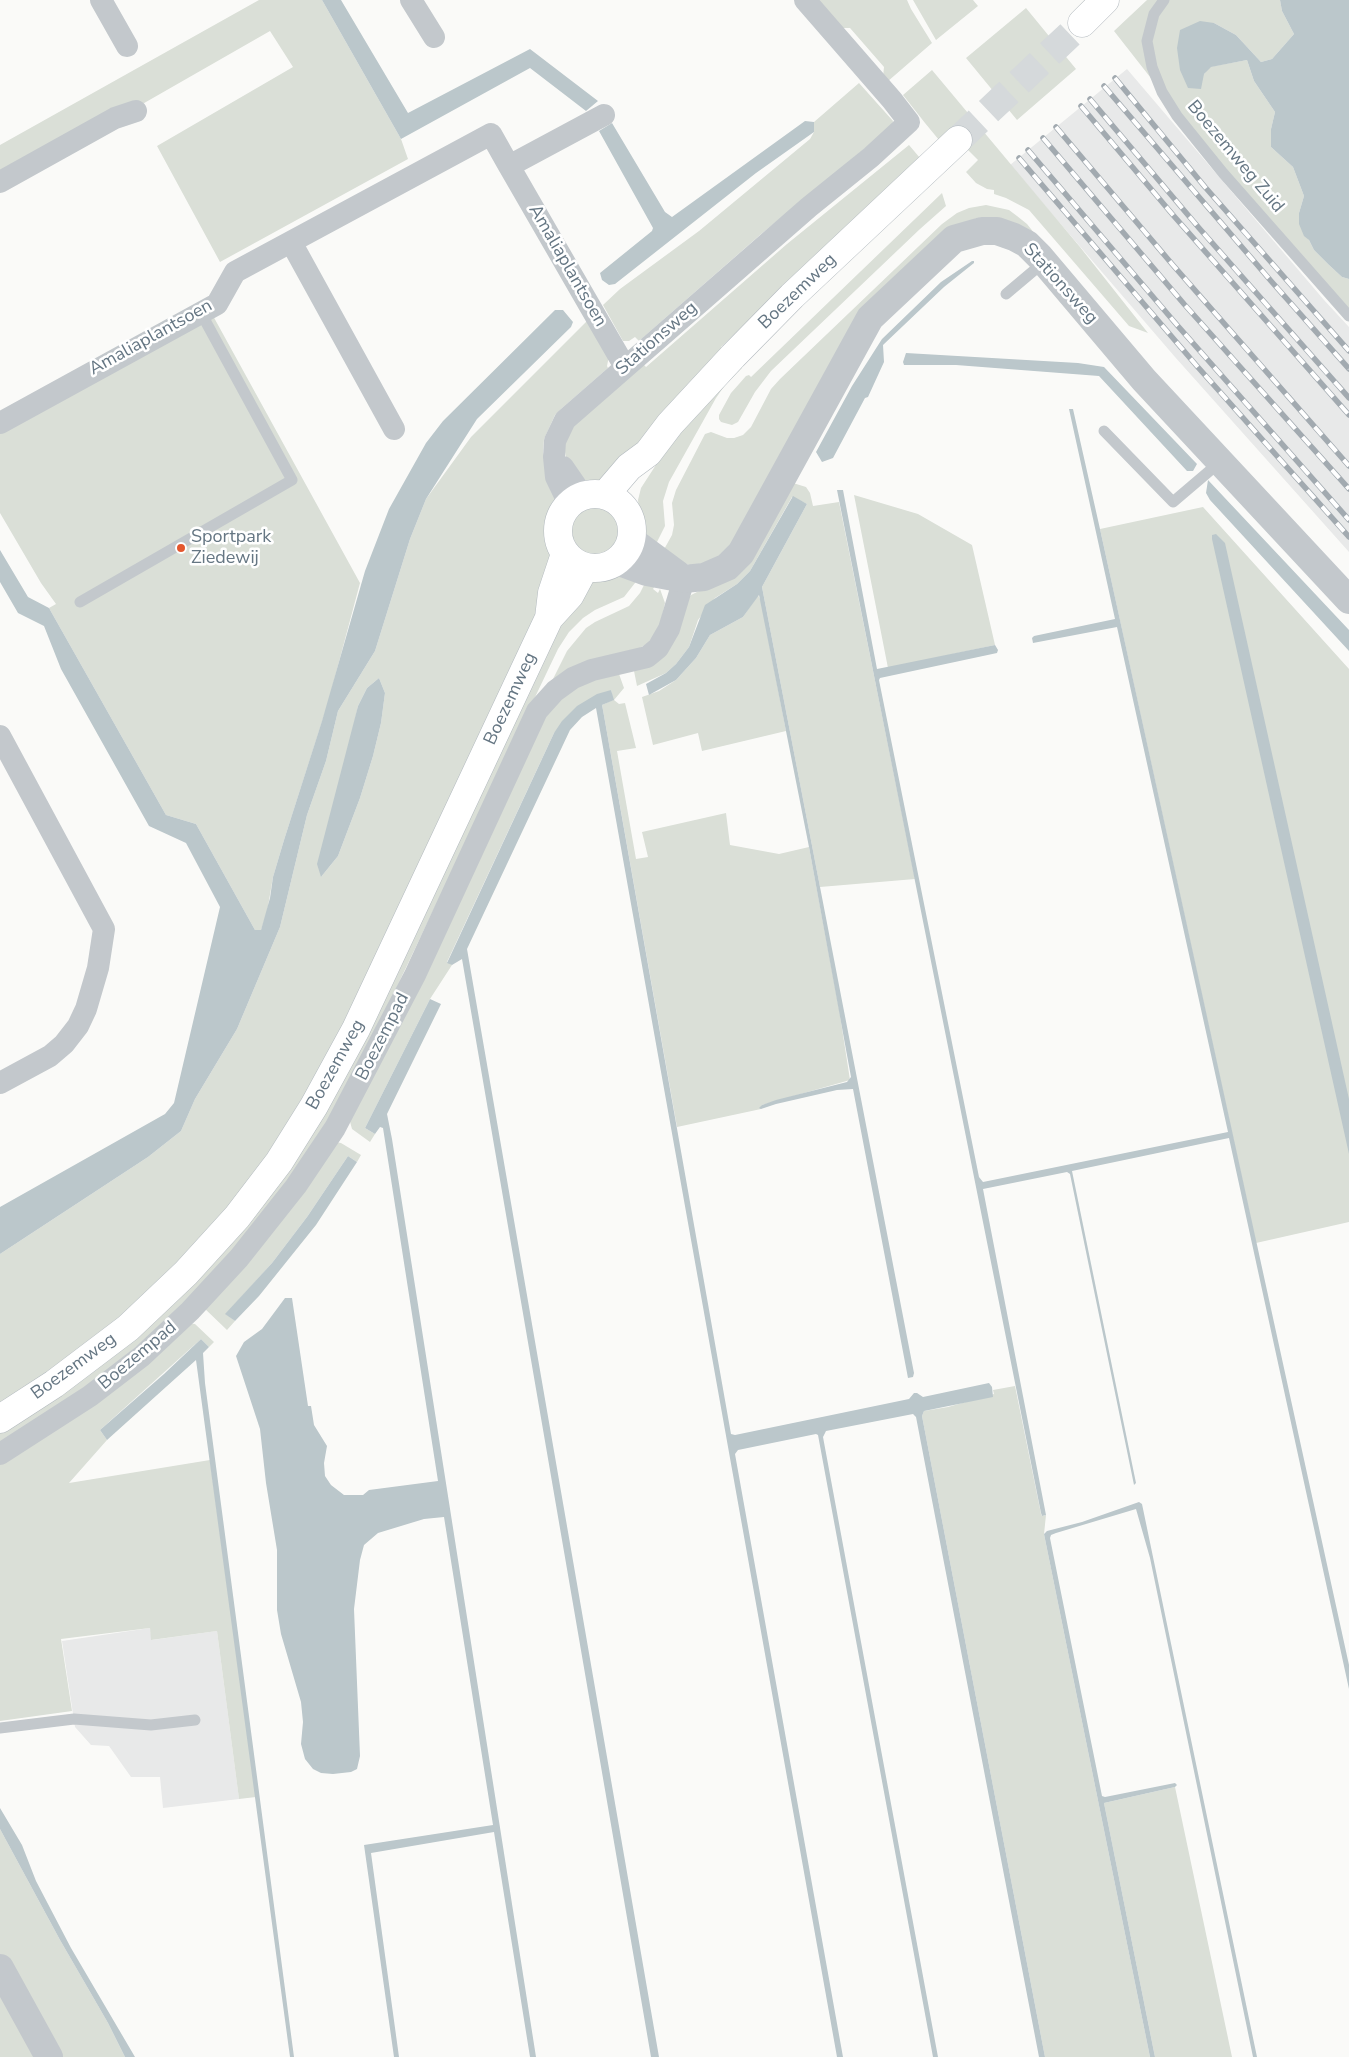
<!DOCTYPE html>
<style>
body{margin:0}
canvas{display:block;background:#fafaf8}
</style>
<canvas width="1349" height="2057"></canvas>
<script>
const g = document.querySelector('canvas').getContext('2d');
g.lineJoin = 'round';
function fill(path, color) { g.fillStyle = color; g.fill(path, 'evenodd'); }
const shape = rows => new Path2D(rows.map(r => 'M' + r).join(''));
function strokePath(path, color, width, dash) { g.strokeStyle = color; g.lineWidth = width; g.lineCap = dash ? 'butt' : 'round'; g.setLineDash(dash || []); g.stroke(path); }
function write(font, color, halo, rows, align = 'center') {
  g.font = font + ' "Nunito Sans",sans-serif'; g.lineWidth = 5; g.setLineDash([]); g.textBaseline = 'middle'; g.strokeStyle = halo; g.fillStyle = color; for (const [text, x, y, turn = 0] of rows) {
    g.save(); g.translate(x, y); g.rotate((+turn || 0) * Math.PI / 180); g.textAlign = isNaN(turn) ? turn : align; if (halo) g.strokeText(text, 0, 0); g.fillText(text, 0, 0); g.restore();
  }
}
const built = shape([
 [1127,69,1324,300,1349,327,1349,552,1175,357,1010,165],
 [150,1628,152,1640,217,1631,239,1799,163,1808,160,1777,131,1777,109,1746,91,1745,75,1727,62,1641]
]);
const green = shape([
 [259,0,322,0,401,139,408,159,220,262,157,146,293,67,270,31,132,110,0,176,0,145],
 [817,0,907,0,911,9,932,43,887,82,883,77,884,67,850,28,842,28],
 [913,0,973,0,978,6,936,40],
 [1147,0,1280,0,1282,11,1294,34,1272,59,1261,62,1236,35,1214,23,1201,89,1204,74,1209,67,1247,60,1254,81,1275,112,1271,129,1271,147,1293,167,1304,196,1299,213,1309,240,1314,250,1329,265,1342,277,1349,279,1349,318,1291,257,1114,31],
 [1026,8,1076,69,1017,120,966,58],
 [932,70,1080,247,1148,333,1129,326,1029,210,1006,198,994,194,994,190,987,189,976,183,966,172,978,160,949,131,939,140,925,123,903,95],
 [859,83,893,121,892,126,760,235,639,341,635,337,629,341,623,341,603,305,620,289,699,231,810,139,814,132,814,122],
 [909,145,920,158,721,347,723,350,614,475,599,483,592,483,583,479,566,458,564,446,569,429,642,363,646,367,787,244],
 [942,193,946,206,920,229,771,371,755,392,738,422,732,425,721,422,719,419,719,415,731,393,739,384,746,376,749,375,751,377],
 [986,205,1009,210,1017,216,1027,224,1050,253,992,217,977,218,954,227,940,238,735,544,720,558,706,563,690,565,673,561,662,553,672,535,674,525,672,503,676,490,705,434,711,432,727,438,734,438,743,435,751,427,771,389,780,379,942,224,957,213,969,208],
 [212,314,360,583,328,703,284,840,273,877,267,912,261,930,255,930,196,824,166,815,49,608,56,604,41,583,0,513,0,433],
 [588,320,609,356,607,366,608,368,561,409,555,415,544,439,543,453,556,502,548,527,553,554,549,585,448,809,335,1047,276,1148,230,1208,175,1271,115,1325,0,1405,0,1254,148,1157,181,1131,195,1099,237,1029,280,927,307,815,326,761,338,711,375,651,410,539,426,499,471,437],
 [379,678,385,693,381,723,373,756,360,798,338,856,321,877,358,706,367,688],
 [738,364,742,368,725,385,716,398,669,482,663,501,665,526,654,548,646,539,641,527,638,500,641,488,674,437],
 [793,483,806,487,810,493,813,506,839,502,915,879,820,887,762,587,807,504,792,497,750,571,737,584,715,598,698,620,689,647,676,664,666,673,637,686,634,671,686,601,691,595,703,589],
 [854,495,918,514,972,545,995,645,888,668],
 '571 531a24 24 0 1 1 48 0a24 24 0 1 1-48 0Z',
 [1203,507,1349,669,1349,1222,1256,1243,1100,529],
 [613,573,639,574,635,583,624,597,595,610,583,618,569,632,558,649,348,1089,274,1204,176,1313,93,1383,0,1445,0,1431,255,1211,554,631,590,580],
 [657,582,653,589,658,593,660,589,665,603,659,629,648,643,640,648,550,685,567,651,586,628,595,622,629,606,640,593,644,585],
 [758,595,761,601,786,731,702,751,698,733,653,745,642,697,659,691,676,680,696,658,710,635,743,617],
 [619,674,624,688,614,700,619,704,625,703,636,748,617,751,636,859,648,857,642,832,726,813,730,845,779,854,809,847,839,1009,850,1080,762,1105,761,1109,677,1127,603,710,602,705,613,700,611,690,554,733,447,962,452,965,430,999,365,1128,375,1134,370,1142,352,1129,349,1118,543,718,563,697,588,680],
 [335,1142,341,1143,361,1155,357,1162,348,1156,307,1217,272,1263,226,1314,235,1321,227,1330,203,1307],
 [188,1323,195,1324,214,1342,209,1347,201,1339,100,1430,107,1440,69,1483,210,1460,256,1797,239,1799,217,1631,151,1640,150,1628,61,1639,72,1711,0,1721,0,1461],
 [1015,1386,1041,1514,1042,1516,1046,1515,1044,1534,1150,2057,1045,2057,922,1416,924,1411,948,1407,994,1394,993,1390],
 [1175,1787,1232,2057,1155,2057,1104,1803],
 [0,1829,60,1940,108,2023,125,2057,55,2057,0,1959],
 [0,1988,38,2057,0,2057]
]);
const water = shape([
 [322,0,341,0,408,113,530,49,598,101,586,111,530,68,401,139],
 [1280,0,1349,0,1349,279,1342,277,1329,265,1314,250,1309,240,1304,236,1299,224,1299,213,1304,196,1293,167,1271,147,1271,129,1275,112,1254,81,1247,60,1211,67,1204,74,1201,89,1188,88,1180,70,1177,48,1180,30,1200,21,1214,23,1236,35,1261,62,1272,59,1294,34,1282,11],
 [805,121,814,122,814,132,756,173,615,284,609,285,602,280,600,273,652,231,653,228,599,131,612,123,665,212,672,217],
 [972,261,974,261,974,263,944,287,883,345,884,362,868,397,865,398,833,458,822,462,816,452,852,386,882,339,941,282],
 [555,310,563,310,573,322,571,327,477,419,426,499,410,539,375,651,338,711,326,761,307,815,280,927,237,1029,195,1099,181,1131,148,1157,0,1254,0,1207,165,1114,174,1103,220,907,186,843,149,826,61,669,44,626,18,613,0,582,0,550,28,597,49,608,166,815,196,824,255,930,261,930,270,898,273,877,284,840,322,721,365,571,389,509,426,443,443,421],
 [906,353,1078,363,1104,367,1197,464,1193,471,1187,471,1099,376,956,365,904,365,903,362],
 [1069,409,1073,409,1100,529,1201,989,1349,1665,1349,1689,1229,1138,1072,1171,1136,1483,1134,1485,1070,1174,1067,1172,983,1189,1046,1515,1042,1516,1041,1513,837,490,843,490,877,669,995,645,998,650,997,653,880,678,879,680,979,1177,983,1182,1228,1132,1117,627,1033,643,1032,638,1034,636,1115,619],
 [1208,480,1349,630,1349,651,1210,500,1206,493],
 [793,496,807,504,762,587,914,1373,913,1377,908,1378,853,1089,837,1090,776,1104,761,1109,759,1108,762,1105,776,1100,847,1082,851,1077,809,847,759,595,743,617,710,635,696,658,676,680,649,695,646,684,666,673,676,664,689,647,705,605,737,584,750,571],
 [1216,534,1225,543,1349,1099,1349,1154,1212,539,1212,535],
 [379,678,385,693,381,723,373,756,360,798,338,856,321,877,317,864,358,706,367,688],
 [611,690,614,700,602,705,603,710,731,1434,735,1435,909,1399,914,1393,917,1393,923,1397,989,1383,992,1387,993,1397,924,1411,922,1416,1045,2057,1039,2057,916,1417,913,1414,826,1431,823,1437,938,2057,933,2057,818,1435,816,1434,738,1450,735,1454,843,2057,837,2057,596,708,582,717,570,730,467,949,659,2057,651,2057,462,959,452,965,447,963,554,733,562,721,577,706,597,694],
 [430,999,441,1004,387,1114,392,1139,536,2057,530,2057,494,1832,371,1853,399,2057,394,2057,364,1845,493,1825,444,1517,424,1519,378,1533,364,1545,360,1560,354,1609,360,1756,357,1769,351,1772,333,1774,321,1773,313,1769,305,1759,301,1744,303,1722,301,1702,281,1634,277,1610,277,1550,266,1483,260,1429,236,1356,244,1342,262,1329,285,1298,292,1298,308,1406,311,1406,314,1425,327,1446,324,1463,325,1476,331,1485,344,1495,363,1495,369,1490,438,1481,383,1128,380,1127,375,1134,365,1128],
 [348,1156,357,1162,316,1225,259,1296,235,1321,225,1314,272,1263,307,1217],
 [201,1339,209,1347,203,1353,205,1383,294,2057,290,2057,196,1360,107,1440,100,1430,164,1374],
 [1139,1502,1142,1504,1257,2057,1253,2057,1150,1558,1136,1509,1056,1533,1051,1535,1050,1538,1102,1796,1105,1797,1175,1783,1177,1785,1175,1787,1104,1803,1155,2057,1150,2057,1044,1534,1047,1531,1082,1522],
 [0,1808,22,1845,36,1881,71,1948,135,2057,125,2057,108,2023,60,1940,0,1829]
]);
const secondaryTunnel = shape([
 [958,140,1082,23]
]);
const service = shape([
 [1164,0,1154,14,1147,41,1152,67,1162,92,1177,116,1223,173,1349,316],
 [1006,294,1044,262],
 [1104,431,1173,502,1220,462],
 [80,602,292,480,201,313],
 [0,1728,74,1719,151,1725,195,1720]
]);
const minor = shape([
 [101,0,127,46],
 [411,0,434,37],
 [509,166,625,367],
 [0,182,115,118,136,111],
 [291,242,394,429],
 [0,423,217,304,235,272,491,134,509,166,604,115],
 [563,467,583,496],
 [569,504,556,477,554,457,555,441,565,420,809,207,871,157,909,122,892,100,805,0],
 [0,736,104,929,98,968,86,1009,78,1026,64,1044,50,1056,0,1083],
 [0,1454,90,1396,142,1356,190,1311,239,1258,296,1186,335,1128,415,975,537,711,555,691,573,678,592,670,647,657,658,648,669,629,684,579]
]);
const tertiary = shape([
 [631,540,677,574],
 [617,561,647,572,684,579,704,577,727,567,741,553,870,318,954,239,982,231,997,231,1014,237,1027,244,1040,257,1144,380,1349,600],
 [0,1968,49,2057]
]);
const secondary = shape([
 [1082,23,1105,0],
 '558 531a37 37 0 1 1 74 0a37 37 0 1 1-74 0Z',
 [605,495,629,467,648,453,670,424,733,356,792,296,958,140],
 [549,618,552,593,565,554],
 [0,1419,54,1384,128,1328,186,1273,237,1217,279,1162,314,1106,356,1029,549,618,570,595,585,567]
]);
const rail = shape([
 [1115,78,1205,187,1349,351],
 [1104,86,1271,281,1349,369],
 [1090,99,1199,228,1349,398],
 [1081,106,1173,215,1349,415],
 [1056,127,1172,264,1349,466],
 [1043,138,1184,304,1349,489],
 [1028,150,1177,325,1349,520],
 [1019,158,1196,365,1349,537]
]);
const markers = [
 [181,548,5,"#e4572e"]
];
const streetNames = [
 ["Boezemweg Zuid",1235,157,50],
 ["Amaliaplantsoen",567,266,60],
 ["Stationsweg",1060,284,48],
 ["Boezemweg",798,292,-44],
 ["Amaliaplantsoen",151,338,-29],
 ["Stationsweg",657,339,-41],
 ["Boezemweg",511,699,-65],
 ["Boezempad",383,1037,-63],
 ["Boezemweg",336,1065,-61],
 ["Boezempad",138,1356,-40],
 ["Boezemweg",74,1367,-36]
];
const poiNames = [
 ["Sportpark",191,538],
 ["Ziedewij",191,559]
];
fill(built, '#e8e9e9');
fill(green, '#dadfd7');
fill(water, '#bbc7cb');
strokePath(secondaryTunnel, '#d5d9db', 28, [28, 14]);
strokePath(secondary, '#b3babf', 29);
strokePath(service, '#c3c8cc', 11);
strokePath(minor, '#c3c8cc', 22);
strokePath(tertiary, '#c3c8cc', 28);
strokePath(secondary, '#fff', 28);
strokePath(rail, '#a2aab0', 5.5);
strokePath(rail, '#fff', 4, [11]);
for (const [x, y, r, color] of markers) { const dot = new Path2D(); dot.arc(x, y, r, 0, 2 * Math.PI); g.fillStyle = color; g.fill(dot); strokePath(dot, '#fff', 2); }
write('18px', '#657683', '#fff', streetNames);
write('18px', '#657683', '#fff', poiNames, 'left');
</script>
